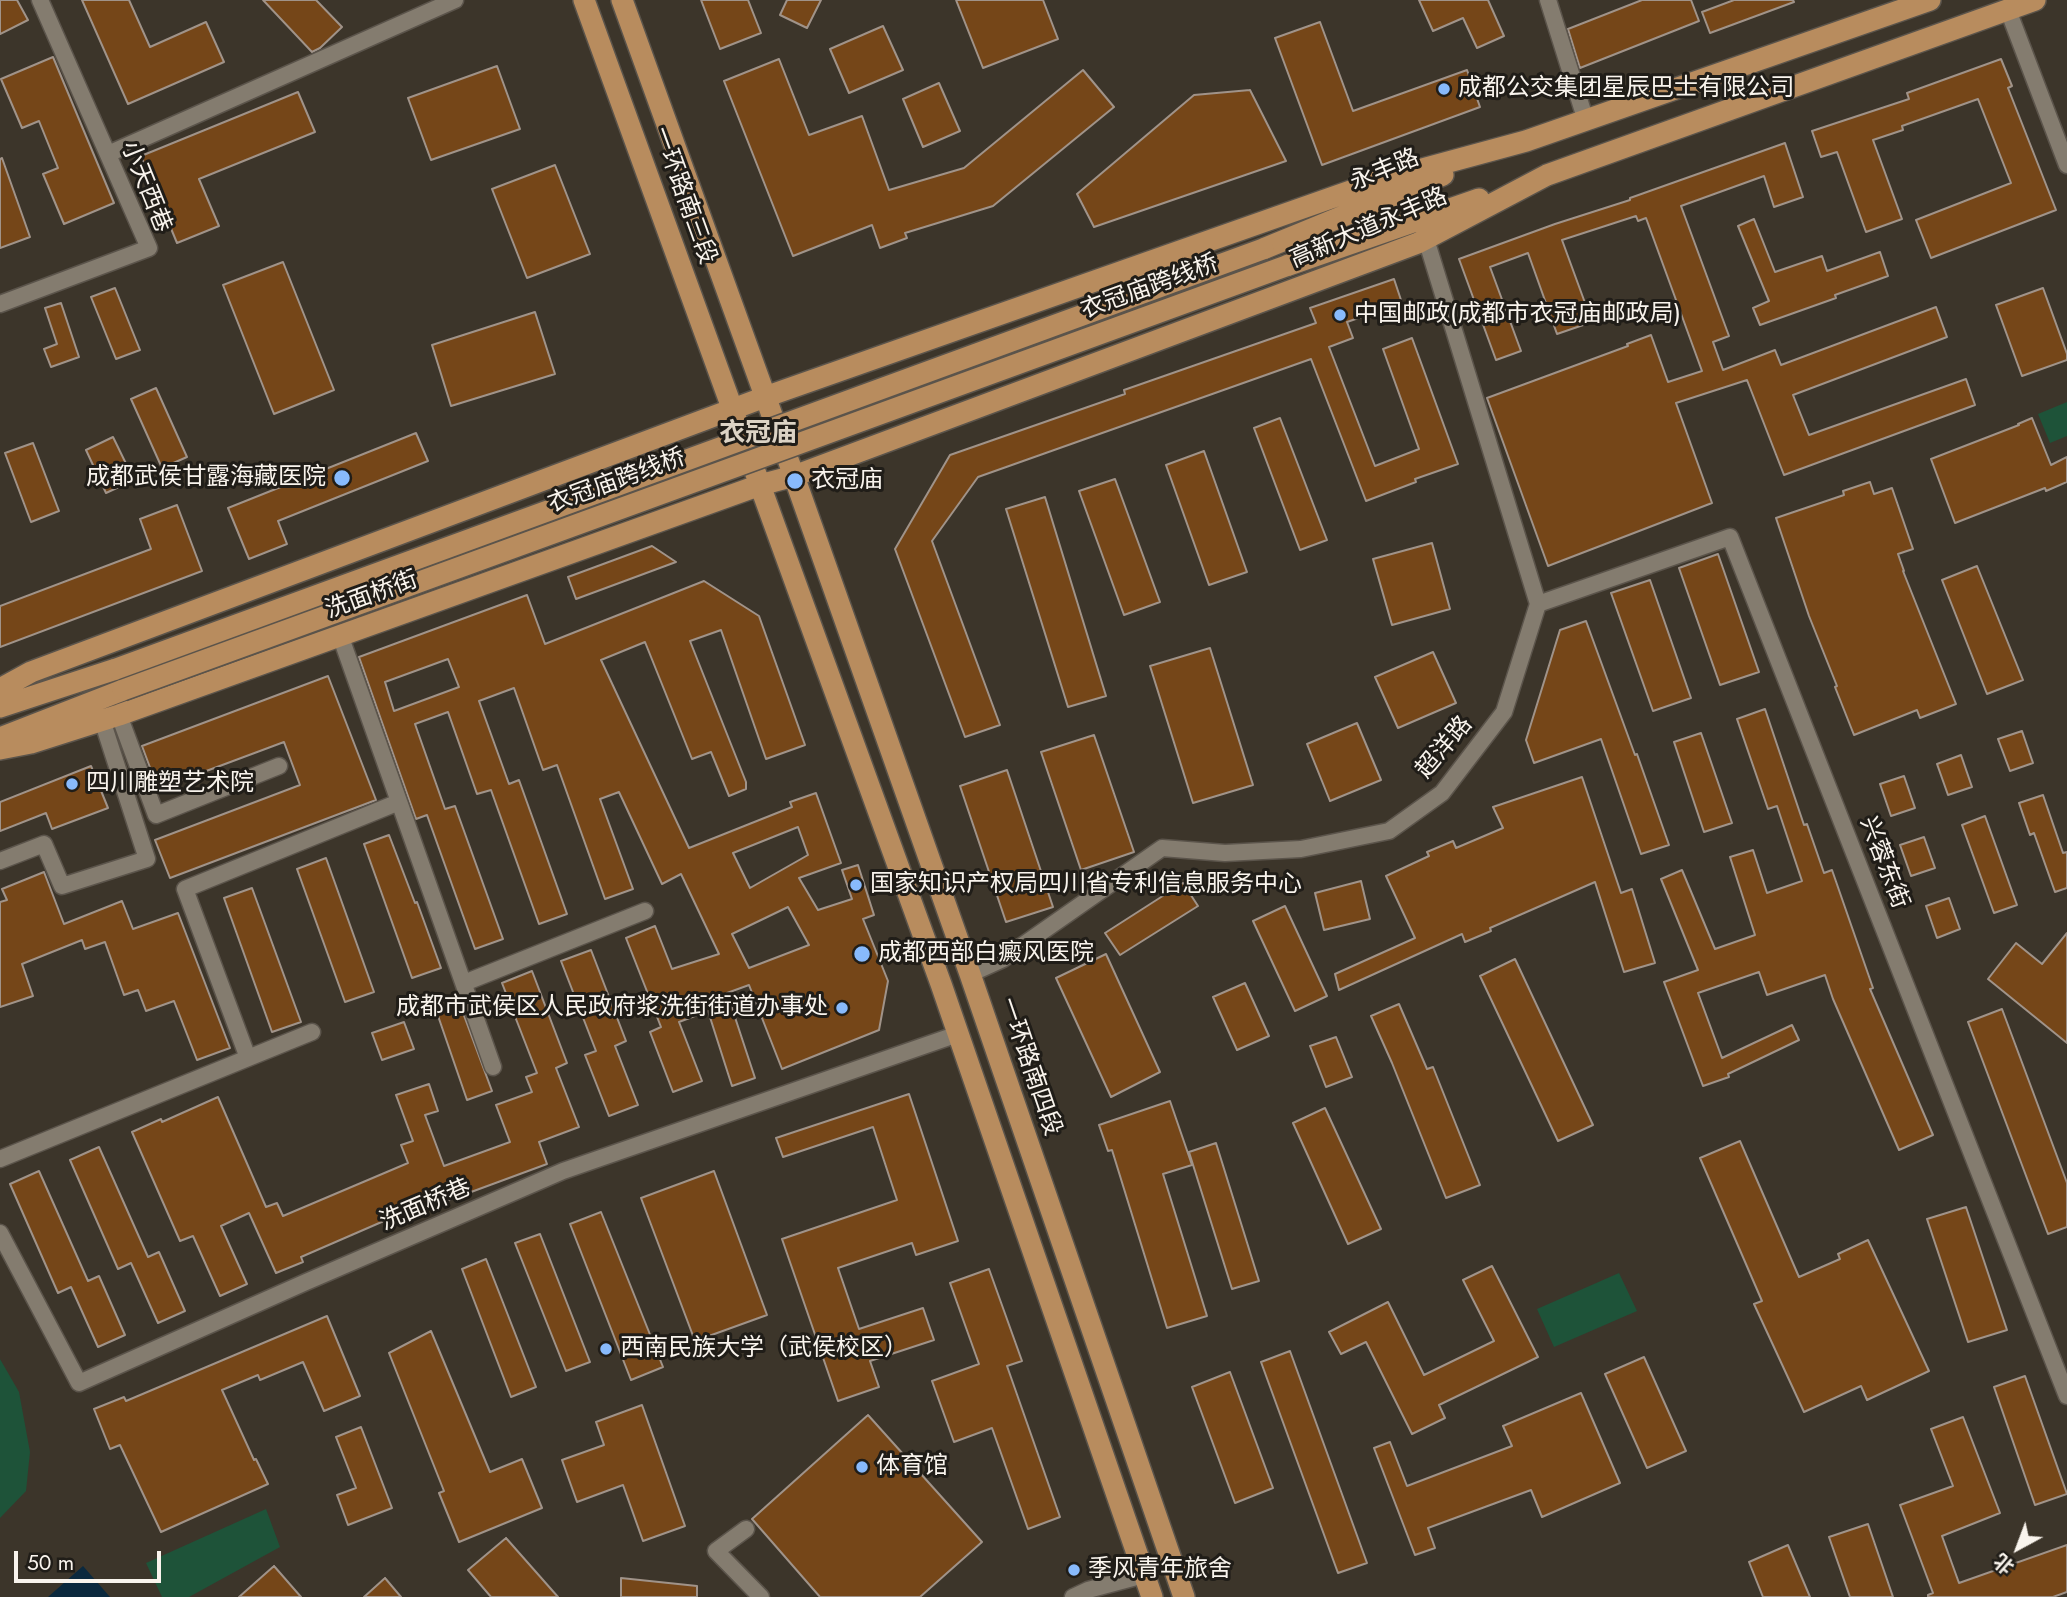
<!DOCTYPE html>
<meta charset="utf-8">
<style>
body{margin:0}
#map{position:relative;width:2067px;height:1597px;overflow:hidden;background:#3c352a;font-family:Jost,"Noto Sans SC",sans-serif}
canvas{display:block}
.north{position:absolute;left:1983px;top:1513px;width:70px;height:70px;-webkit-text-stroke:5px #201d18;paint-order:stroke;rotate:221deg;font-size:19px;font-weight:700;line-height:28px;text-align:center;color:#f9f4ed}
.north::after{content:'';display:block;margin:auto;width:24px;height:32px;background:#f9f4ed;clip-path:polygon(50% 0,100% 100%,50% 72%,0 100%)}
.scale{position:absolute;left:14px;top:1551px;width:147px;height:32px;box-sizing:border-box;border:4px solid #f9f4ed;border-top:0;padding-left:9px;font-size:21px;line-height:24px;white-space:nowrap;color:#f9f4ed;-webkit-text-stroke:5px #201d18;paint-order:stroke}
</style>
<div id="map">
<canvas width="2067" height="1597"></canvas>
<div class="north">北</div>
<div class="scale">50 m</div>
</div>
<script>
const g = document.querySelector('canvas').getContext('2d');
g.lineJoin = 'round';
function fill(path, color) { g.fillStyle = color; g.fill(path, 'evenodd'); }
const shape = rows => new Path2D(rows.map(r => 'M' + r).join(''));
function strokePath(path, color, width, dash) { g.strokeStyle = color; g.lineWidth = width; g.lineCap = dash ? 'butt' : 'round'; g.setLineDash(dash || []); g.stroke(path); }
function write(font, color, halo, rows, align = 'center') {
  g.font = font + ' Jost,"Noto Sans SC",sans-serif'; g.lineWidth = 6; g.setLineDash([]); g.textBaseline = 'middle'; g.strokeStyle = halo; g.fillStyle = color; for (const [text, x, y, turn = 0] of rows) {
    g.save(); g.translate(x, y); g.rotate((+turn || 0) * Math.PI / 180); g.textAlign = isNaN(turn) ? turn : align; if (halo) g.strokeText(text, 0, 0); g.fillText(text, 0, 0); g.restore();
  }
}
const green = shape([
 [2067,402,2067,436,2050,443,2038,414],
 [1619,1273,1637,1311,1554,1347,1537,1309],
 [0,1359,19,1392,30,1452,26,1491,0,1518],
 [266,1509,280,1547,189,1597,162,1597,146,1563]
]);
const water = shape([
 [83,1566,110,1597,48,1597]
]);
const building = shape([
 [0,0,17,0,28,20,0,34,0,0],
 [82,0,129,0,150,47,206,22,224,62,128,104,82,0],
 [263,0,316,0,342,27,320,48,312,52,263,0],
 [701,0,748,0,761,33,720,49,701,0],
 [787,0,821,0,807,28,780,15,787,0],
 [956,0,1043,0,1058,39,983,68,956,0],
 [1419,0,1488,0,1504,36,1477,48,1463,18,1433,31,1419,0],
 [1642,0,1691,0,1699,21,1580,68,1568,29,1642,0],
 [1734,0,1793,0,1794,2,1710,33,1702,12,1734,0],
 [1320,22,1353,111,1467,70,1480,107,1322,165,1275,38,1320,22],
 [883,26,903,70,849,93,830,49,883,26],
 [53,57,114,203,64,224,43,174,58,168,39,121,22,128,1,79,53,57],
 [779,59,809,135,862,116,889,190,964,168,1083,70,1114,107,993,206,905,233,907,238,880,248,872,225,793,256,724,81,779,59],
 [2001,59,2012,86,2008,88,2056,210,1931,258,1916,220,2011,183,1978,99,1902,126,1903,130,1873,140,1902,219,1866,232,1837,152,1821,157,1812,131,1909,99,1907,93,2001,59],
 [497,66,520,129,431,160,408,98,497,66],
 [939,83,960,131,923,147,903,99,939,83],
 [1250,90,1286,161,1094,227,1077,194,1194,95,1250,90],
 [298,92,315,132,199,179,219,226,177,243,141,156,298,92],
 [1785,143,1803,197,1774,207,1764,176,1681,206,1729,336,1713,342,1723,370,1775,350,1781,365,1936,307,1947,337,1793,395,1809,435,1966,379,1975,405,1784,475,1747,380,1676,403,1712,503,1548,566,1487,398,1628,346,1627,344,1651,335,1668,382,1702,371,1646,218,1638,221,1636,216,1562,240,1592,322,1557,334,1528,253,1490,267,1521,351,1496,360,1459,259,1555,224,1630,200,1630,198,1785,143],
 [2,158,30,237,0,248,0,159,2,158],
 [555,165,590,254,527,278,492,189,555,165],
 [1754,219,1775,272,1822,256,1827,271,1880,252,1888,276,1835,295,1836,298,1760,325,1753,308,1769,301,1738,226,1754,219],
 [283,262,334,390,274,414,223,285,283,262],
 [1394,279,1402,303,1347,322,1353,338,1329,347,1375,466,1419,449,1383,349,1412,338,1458,464,1415,479,1416,482,1366,501,1311,359,978,477,932,541,1000,725,965,737,895,549,950,455,1125,394,1124,390,1316,323,1310,308,1394,279],
 [115,288,140,350,116,359,91,297,115,288],
 [2043,288,2067,354,2067,360,2022,376,1996,305,2043,288],
 [61,303,79,357,51,367,44,349,57,344,45,308,61,303],
 [535,312,555,374,451,406,432,345,535,312],
 [156,388,187,457,162,468,131,399,156,388],
 [1280,418,1327,540,1300,550,1254,428,1280,418],
 [2032,418,2051,465,2067,457,2067,482,2046,491,2045,488,1955,523,1931,459,2019,425,2018,424,2032,418],
 [416,433,428,461,278,521,287,544,249,559,228,508,416,433],
 [113,437,134,480,106,493,86,450,113,437],
 [33,443,59,511,31,522,5,453,33,443],
 [1204,451,1247,572,1209,585,1166,465,1204,451],
 [1115,479,1160,602,1124,615,1079,491,1115,479],
 [1870,482,1874,494,1892,488,1913,549,1898,554,1904,571,1903,571,1956,704,1920,718,1917,710,1854,735,1835,687,1837,686,1809,616,1776,518,1844,495,1843,491,1870,482],
 [1045,497,1106,696,1068,707,1006,509,1045,497],
 [177,505,202,571,0,647,0,606,151,549,140,519,177,505],
 [1432,543,1450,609,1392,625,1373,559,1432,543],
 [652,546,676,562,576,599,568,577,652,546],
 [1718,554,1759,672,1720,685,1679,568,1718,554],
 [1977,566,2023,680,1987,694,1942,580,1977,566],
 [1650,580,1691,698,1653,711,1611,593,1650,580],
 [704,581,759,616,805,745,766,759,721,630,690,641,746,782,746,789,729,796,711,752,692,759,645,642,601,660,689,848,792,807,790,802,816,793,841,863,799,878,818,910,852,899,842,870,858,865,874,915,863,919,888,981,879,1030,782,1069,749,985,727,993,755,1078,732,1086,708,1011,679,1022,702,1081,673,1092,650,1032,661,1027,626,938,655,926,672,969,719,954,681,874,662,884,619,792,600,799,633,889,605,899,557,765,543,770,514,688,479,701,509,784,519,780,567,914,539,924,491,790,477,794,448,712,415,724,445,809,455,806,503,939,475,949,427,815,416,819,359,657,527,595,545,644,704,581],
 [448,659,459,687,394,711,385,682,448,659],
 [798,827,808,855,750,888,733,853,798,827],
 [788,907,809,945,749,968,732,934,788,907],
 [1586,621,1635,755,1637,754,1669,845,1641,854,1601,739,1534,763,1526,740,1560,630,1586,621],
 [1210,648,1253,785,1193,803,1150,666,1210,648],
 [1433,652,1456,703,1398,728,1375,677,1433,652],
 [328,676,376,800,170,878,155,840,300,785,284,742,158,789,142,746,328,676],
 [1765,709,1804,825,1807,824,1824,873,1832,870,1873,988,1870,989,1933,1135,1899,1150,1833,999,1825,975,1767,995,1759,972,1698,993,1722,1058,1792,1025,1799,1040,1728,1074,1729,1077,1703,1086,1664,982,1698,970,1661,879,1682,870,1715,949,1755,935,1730,857,1753,850,1767,893,1802,881,1777,806,1768,809,1737,719,1765,709],
 [1357,723,1381,780,1330,801,1307,744,1357,723],
 [2022,731,2033,763,2010,771,1998,739,2022,731],
 [1701,733,1732,823,1704,832,1674,742,1701,733],
 [1094,735,1134,852,1081,870,1041,752,1094,735],
 [1961,755,1972,787,1948,795,1937,764,1961,755],
 [91,766,108,808,52,829,46,813,0,831,0,802,91,766],
 [1007,770,1053,907,1006,922,960,786,1007,770],
 [1904,776,1915,808,1891,816,1880,784,1904,776],
 [1582,777,1621,893,1632,889,1655,963,1624,972,1595,882,1490,928,1491,931,1465,942,1462,934,1339,990,1335,974,1415,938,1386,876,1429,856,1427,852,1453,841,1456,848,1503,828,1493,807,1582,777],
 [2043,795,2063,853,2067,852,2067,888,2055,892,2034,833,2030,835,2019,803,2043,795],
 [1985,816,2017,905,1994,913,1962,825,1985,816],
 [389,835,415,903,417,902,441,968,412,978,364,844,389,835],
 [1924,837,1935,868,1911,876,1900,845,1924,837],
 [326,858,374,992,345,1002,297,869,326,858],
 [44,872,64,924,122,901,133,929,178,913,230,1048,197,1060,174,1001,146,1011,138,990,124,995,105,942,85,949,82,940,22,964,33,996,0,1007,0,902,7,900,2,889,44,872],
 [1361,881,1370,919,1324,930,1315,893,1361,881],
 [1183,883,1198,906,1120,955,1105,933,1183,883],
 [252,888,301,1022,272,1032,224,898,252,888],
 [1949,898,1960,929,1937,938,1926,906,1949,898],
 [1285,906,1327,996,1295,1011,1253,921,1285,906],
 [2067,933,2067,1043,1988,979,2016,943,2042,964,2067,933],
 [591,950,626,1041,615,1046,638,1105,609,1116,585,1055,596,1051,561,961,591,950],
 [1106,954,1160,1072,1111,1097,1056,978,1106,954],
 [1515,959,1593,1125,1558,1141,1480,976,1515,959],
 [532,971,567,1063,556,1068,579,1127,539,1142,547,1164,425,1209,423,1204,301,1257,303,1262,276,1273,249,1213,221,1226,247,1284,220,1296,193,1236,180,1241,132,1132,161,1119,162,1122,218,1097,266,1207,277,1203,283,1216,408,1163,401,1145,413,1141,396,1095,429,1084,438,1111,425,1115,444,1166,510,1142,496,1105,532,1092,526,1077,537,1073,502,983,532,971],
 [1245,983,1269,1036,1237,1050,1213,997,1245,983],
 [459,1002,492,1091,467,1100,436,1010,459,1002],
 [1399,1004,1427,1069,1433,1067,1480,1185,1446,1198,1392,1063,1371,1016,1399,1004],
 [2002,1009,2067,1183,2067,1227,2048,1234,1968,1022,2002,1009],
 [404,1022,414,1049,382,1060,372,1033,404,1022],
 [1336,1037,1352,1077,1326,1087,1310,1046,1336,1037],
 [909,1094,958,1241,916,1255,912,1243,838,1268,859,1329,923,1308,934,1340,870,1361,879,1387,838,1401,782,1239,897,1200,873,1127,783,1157,776,1138,909,1094],
 [1170,1101,1192,1165,1163,1174,1207,1316,1167,1328,1112,1150,1108,1151,1099,1125,1170,1101],
 [1325,1108,1381,1229,1348,1244,1293,1123,1325,1108],
 [1740,1141,1799,1277,1840,1259,1838,1254,1868,1240,1929,1371,1867,1400,1861,1386,1804,1412,1754,1304,1762,1301,1700,1158,1740,1141],
 [1216,1143,1259,1281,1232,1289,1189,1152,1216,1143],
 [99,1147,148,1257,159,1252,185,1311,158,1323,131,1263,118,1269,70,1160,99,1147],
 [39,1171,88,1281,99,1276,125,1335,98,1347,71,1287,58,1293,10,1184,39,1171],
 [714,1171,767,1315,695,1341,641,1198,714,1171],
 [1966,1207,2007,1330,1968,1342,1927,1219,1966,1207],
 [601,1212,663,1367,631,1380,570,1224,601,1212],
 [540,1234,590,1362,566,1371,515,1243,540,1234],
 [486,1259,536,1387,511,1397,462,1269,486,1259],
 [1492,1266,1538,1357,1439,1405,1445,1418,1412,1434,1366,1342,1341,1354,1329,1332,1388,1302,1424,1375,1494,1341,1463,1280,1492,1266],
 [989,1269,1022,1361,1007,1366,1060,1517,1028,1529,992,1428,954,1442,932,1381,979,1364,950,1283,989,1269],
 [327,1316,360,1396,324,1411,303,1362,260,1380,258,1375,222,1390,254,1460,256,1459,268,1484,161,1532,120,1445,110,1449,94,1409,124,1397,126,1401,327,1316],
 [431,1331,490,1472,522,1459,542,1508,459,1542,439,1493,444,1491,389,1353,431,1331],
 [1290,1351,1367,1563,1338,1573,1261,1362,1290,1351],
 [1644,1357,1686,1451,1647,1468,1605,1374,1644,1357],
 [1230,1372,1273,1488,1235,1503,1192,1387,1230,1372],
 [2025,1376,2067,1494,2035,1505,1994,1387,2025,1376],
 [1581,1393,1620,1483,1542,1517,1531,1490,1428,1528,1435,1548,1415,1555,1374,1448,1390,1442,1407,1486,1512,1446,1503,1426,1581,1393],
 [642,1405,685,1526,643,1541,623,1485,577,1502,562,1460,604,1445,596,1422,642,1405],
 [868,1415,982,1542,920,1597,820,1597,752,1519,868,1415],
 [1963,1417,2000,1513,1942,1536,1959,1583,2067,1545,2067,1592,2053,1597,1928,1597,1928,1595,1933,1593,1900,1505,1953,1486,1931,1429,1963,1417],
 [361,1427,392,1508,348,1525,337,1495,356,1488,336,1437,361,1427],
 [1868,1524,1893,1597,1850,1597,1829,1537,1868,1524],
 [506,1538,558,1597,491,1597,468,1570,506,1538],
 [1788,1545,1810,1597,1763,1597,1749,1562,1788,1545],
 [274,1566,301,1597,239,1597,274,1566],
 [385,1578,401,1597,364,1597,385,1578],
 [621,1578,697,1586,697,1597,621,1597,621,1578]
]);
const street = shape([
 [1548,0,1586,121],
 [2008,10,2067,165],
 [108,154,455,0],
 [0,304,149,248,40,0],
 [1538,604,1730,537,2067,1396],
 [340,635,493,1067],
 [119,715,156,815,279,766],
 [0,861,44,844,62,886,147,859,102,720],
 [970,974,1003,959,1162,848,1225,853,1301,849,1389,831,1442,793,1504,712,1538,604,1426,239],
 [464,983,645,911],
 [248,1058,185,889,399,802],
 [0,1159,312,1032],
 [0,1233,79,1383,306,1282,563,1171,958,1034],
 [746,1529,716,1551,761,1597],
 [1073,1597,1088,1590,1144,1575]
]);
const primary = shape([
 [584,0,941,984,1152,1597],
 [622,0,794,476,970,974,1184,1597],
 [1263,249,1443,175],
 [1286,266,1479,199],
 [0,689,31,672,765,397,1382,180,1526,141,1930,0],
 [0,707,116,669],
 [0,738,123,690],
 [0,749,31,743,119,715,760,485,794,476,1418,243,1547,175,2035,0]
]);
const primaryBridge = shape([
 [116,669,1263,249],
 [123,690,1286,266]
]);
const markers = [
 [1444,89,7,"#88bafc"],
 [1340,315,7,"#88bafc"],
 [342,478,9,"#88bafc"],
 [795,481,9,"#88bafc"],
 [72,784,7,"#88bafc"],
 [856,885,7,"#88bafc"],
 [862,954,9,"#88bafc"],
 [842,1008,7,"#88bafc"],
 [606,1349,7,"#88bafc"],
 [862,1467,7,"#88bafc"],
 [1074,1570,7,"#88bafc"]
];
const poiNames = [
 ["成都公交集团星辰巴士有限公司",1458,89],
 ["中国邮政(成都市衣冠庙邮政局)",1354,315],
 ["成都武侯甘露海藏医院",326,478,"right"],
 ["衣冠庙",811,481],
 ["四川雕塑艺术院",86,784],
 ["国家知识产权局四川省专利信息服务中心",870,885],
 ["成都西部白癜风医院",878,954],
 ["成都市武侯区人民政府浆洗街街道办事处",828,1008,"right"],
 ["西南民族大学（武侯校区）",620,1349],
 ["体育馆",876,1467],
 ["季风青年旅舍",1088,1570]
];
const streetNames = [
 ["永丰路",1385,171,-22],
 ["小天西巷",145,187,68],
 ["一环路南三段",683,196,70],
 ["高新大道永丰路",1369,229,-23],
 ["衣冠庙跨线桥",1150,288,-20],
 ["衣冠庙跨线桥",617,482,-20],
 ["洗面桥街",372,596,-20],
 ["超洋路",1445,748,-50],
 ["兴蓉东街",1883,863,69],
 ["一环路南四段",1029,1067,71],
 ["洗面桥巷",426,1206,-23]
];
const neighbourhoodNames = [
 ["衣冠庙",758,435]
];
fill(green, '#1e5339');
fill(water, '#0b293e');
fill(building, '#754618');
strokePath(building, '#a09389', 2);
strokePath(street, '#5b544b', 19);
strokePath(primary, '#5b544b', 24);
strokePath(street, '#847c6f', 16);
strokePath(primary, '#b88c5e', 21);
strokePath(primaryBridge, '#5b544b', 24, []);
strokePath(primaryBridge, '#b88c5e', 21);
for (const [x, y, r, color] of markers) { const dot = new Path2D(); dot.arc(x, y, r, 0, 2 * Math.PI); g.fillStyle = color; g.fill(dot); strokePath(dot, '#201d18', 2.5); }
write('24px', '#f9f4ed', '#201d18', poiNames, 'left');
write('24px', '#f9f4ed', '#201d18', streetNames);
write('bold 26px', '#dcd3c5', '#201d18', neighbourhoodNames);
</script>
